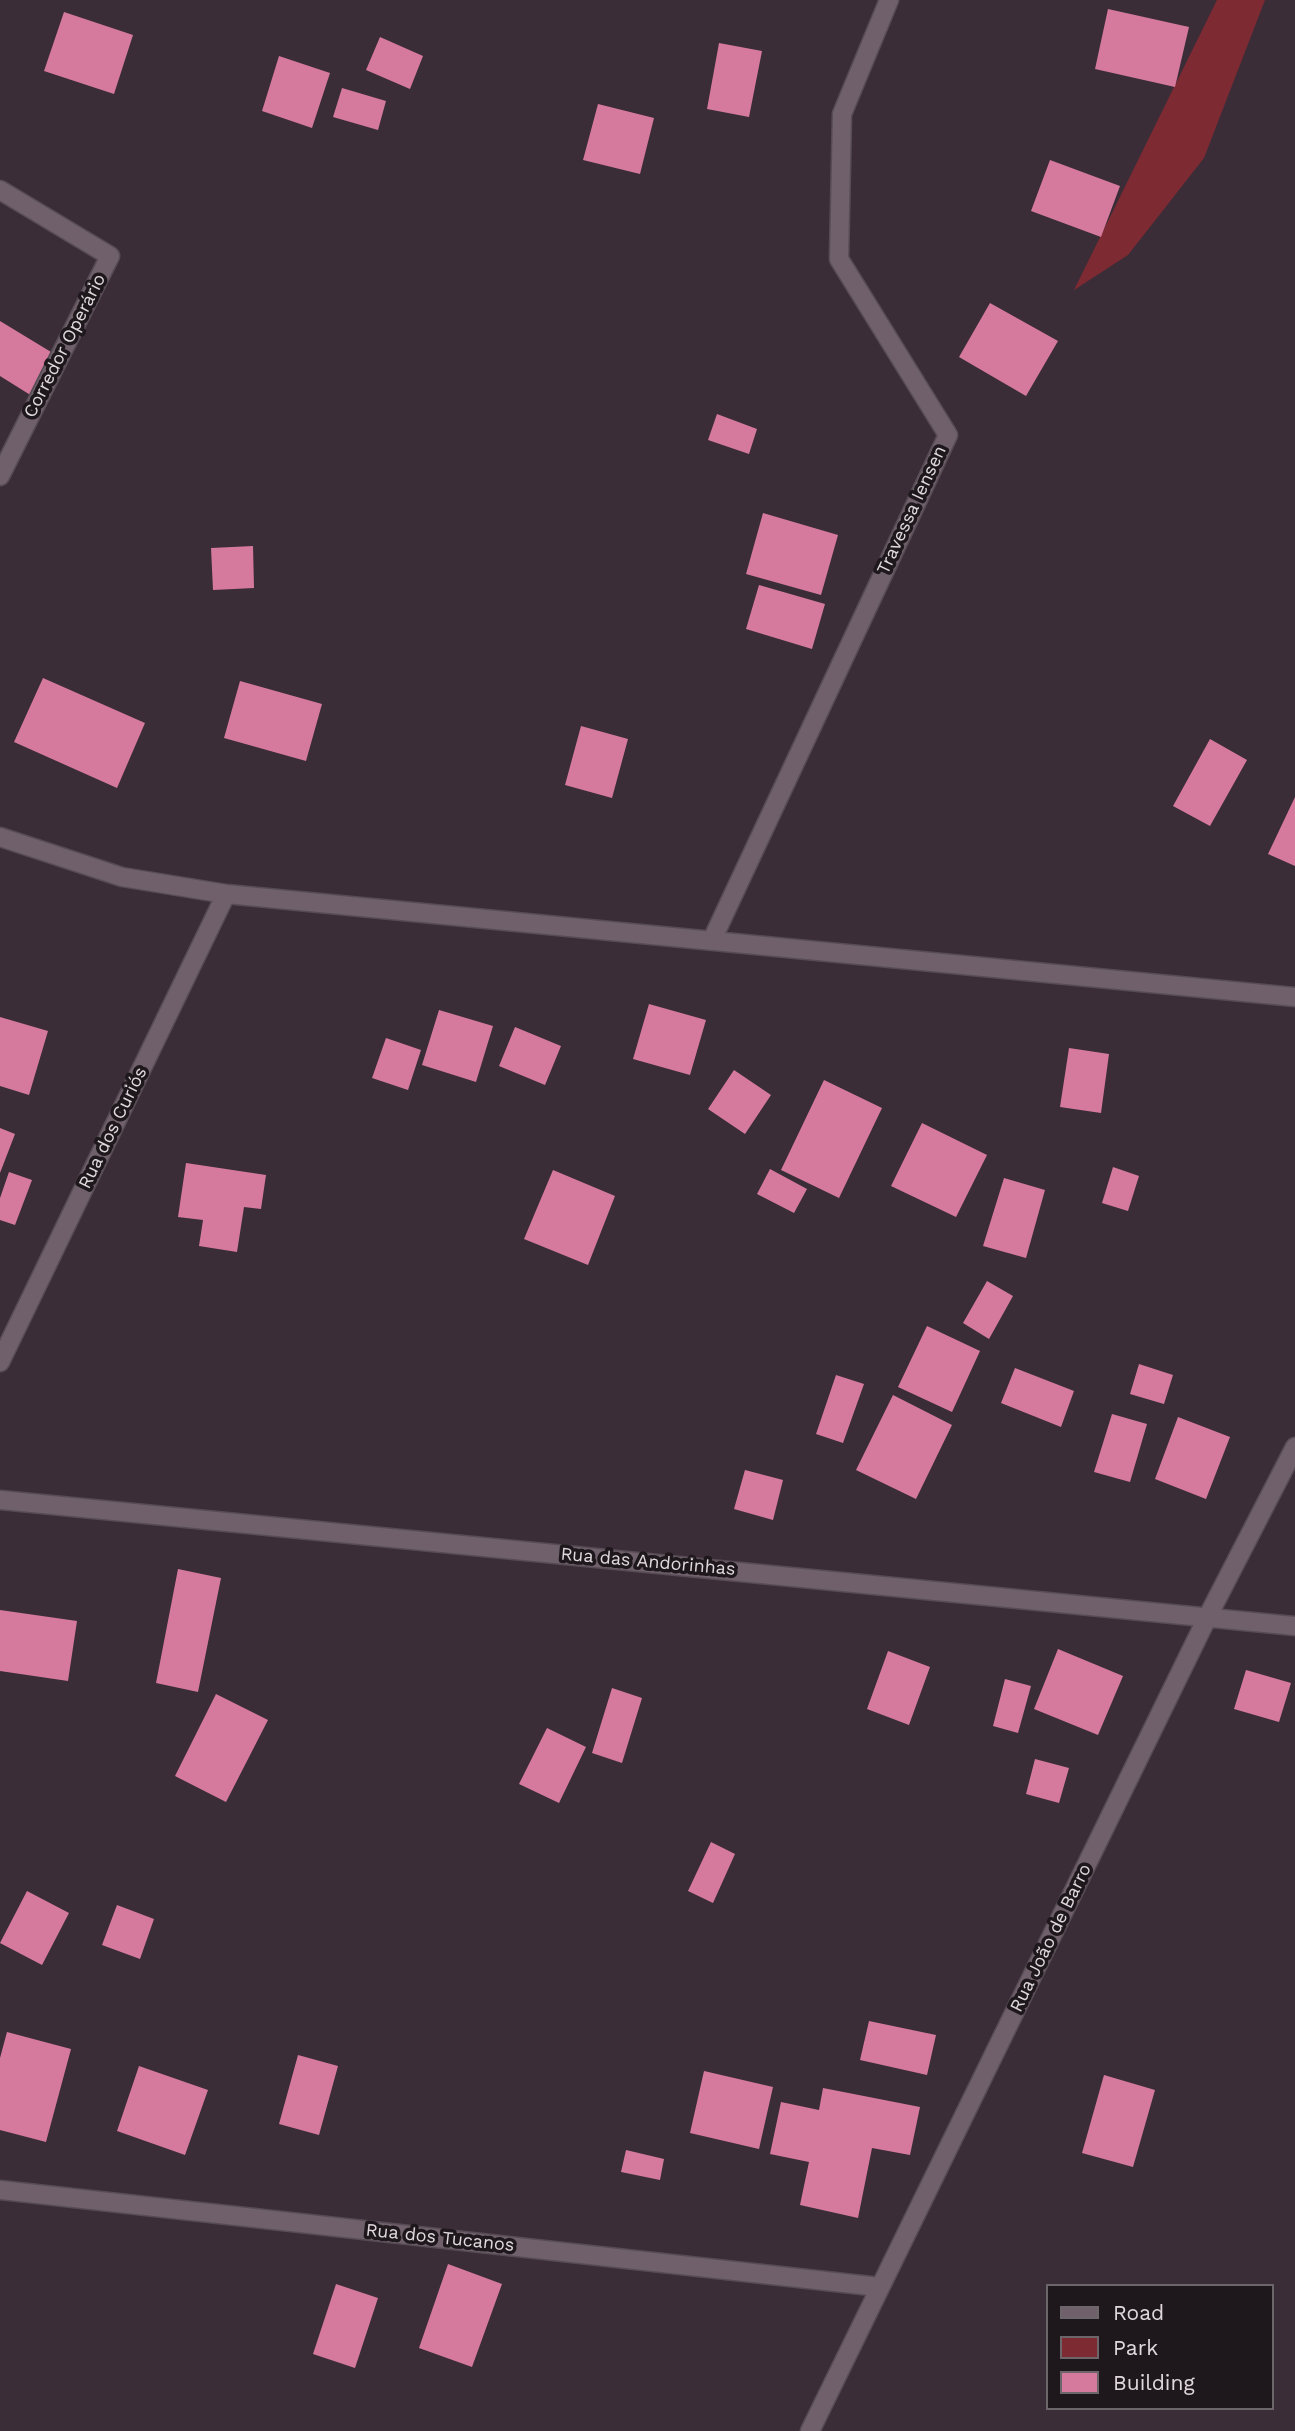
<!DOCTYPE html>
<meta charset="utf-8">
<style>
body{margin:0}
#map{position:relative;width:1295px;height:2431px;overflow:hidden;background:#3b2d38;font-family:"Work Sans",sans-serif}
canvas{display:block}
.legend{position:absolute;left:1046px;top:2284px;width:228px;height:126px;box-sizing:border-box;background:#1e181c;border:2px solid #6c656a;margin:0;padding:9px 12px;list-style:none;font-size:21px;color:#e1d8df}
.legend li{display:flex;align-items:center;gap:14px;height:35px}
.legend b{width:35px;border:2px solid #6c656a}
</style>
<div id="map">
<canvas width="1295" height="2431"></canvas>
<ul class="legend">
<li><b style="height:9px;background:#6f606b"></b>Road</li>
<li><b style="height:19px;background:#7d2a32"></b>Park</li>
<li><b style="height:19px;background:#d67a9d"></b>Building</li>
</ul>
</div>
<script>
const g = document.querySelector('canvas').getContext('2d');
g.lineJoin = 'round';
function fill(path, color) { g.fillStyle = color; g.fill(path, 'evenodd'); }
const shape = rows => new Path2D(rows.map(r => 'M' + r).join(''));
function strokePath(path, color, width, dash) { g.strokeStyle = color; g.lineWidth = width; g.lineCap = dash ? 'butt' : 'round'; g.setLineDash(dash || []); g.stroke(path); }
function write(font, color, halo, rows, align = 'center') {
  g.font = font + ' "Work Sans",sans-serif'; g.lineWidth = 7; g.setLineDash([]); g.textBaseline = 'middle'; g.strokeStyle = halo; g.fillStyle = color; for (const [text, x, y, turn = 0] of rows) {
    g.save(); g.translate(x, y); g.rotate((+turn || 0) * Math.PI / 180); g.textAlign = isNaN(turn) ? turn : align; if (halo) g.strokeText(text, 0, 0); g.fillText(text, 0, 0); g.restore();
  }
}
const green = shape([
 [1217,0,1265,0,1204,158,1128,255,1074,290]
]);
const building = shape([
 [1108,9,1189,27,1175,87,1095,69],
 [64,12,133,35,114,94,44,71],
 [380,37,423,56,410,89,366,70],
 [719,43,762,51,749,117,707,109],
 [279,56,330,73,312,128,262,111],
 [342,88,386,101,378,130,333,117],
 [598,104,654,118,640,174,583,160],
 [1050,160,1120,186,1101,237,1031,211],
 [990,303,1058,341,1026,396,959,357],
 [0,321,56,355,32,396,0,376],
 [717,414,757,429,749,454,708,440],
 [763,513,838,535,821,595,746,574],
 [253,546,254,588,213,590,211,548],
 [759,585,825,604,812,649,746,629],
 [43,678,145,723,117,788,14,742],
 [240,681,322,704,306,761,224,738],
 [581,726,628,739,612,798,565,785],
 [1210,739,1247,760,1210,826,1173,806],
 [1295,797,1295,866,1268,854],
 [649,1004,706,1020,690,1075,633,1059],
 [439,1010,493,1026,476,1082,422,1065],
 [0,1017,48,1031,29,1095,0,1086],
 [515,1027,561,1046,545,1085,499,1066],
 [386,1038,421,1050,408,1090,372,1078],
 [1069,1048,1109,1054,1101,1113,1060,1107],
 [734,1070,771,1095,745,1134,708,1109],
 [824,1080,882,1108,839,1198,781,1170],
 [922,1123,987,1155,956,1217,891,1186],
 [0,1128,15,1134,0,1173],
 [186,1163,266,1175,261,1209,244,1207,237,1252,199,1246,203,1220,178,1217],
 [1113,1167,1139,1176,1128,1211,1102,1203],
 [770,1169,807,1189,794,1213,757,1194],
 [553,1170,615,1196,588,1265,524,1239],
 [9,1172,32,1180,15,1225,0,1220,0,1198],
 [1004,1178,1045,1190,1026,1258,983,1246],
 [987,1281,1013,1296,989,1339,963,1323],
 [927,1326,980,1351,952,1412,898,1387],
 [1139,1364,1173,1375,1164,1404,1130,1394],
 [1015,1368,1074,1391,1061,1427,1001,1403],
 [836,1375,864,1384,843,1443,816,1434],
 [893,1395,952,1425,916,1499,856,1470],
 [1112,1414,1147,1424,1130,1482,1094,1472],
 [1178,1417,1230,1437,1206,1499,1155,1479],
 [745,1470,783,1480,773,1520,734,1509],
 [178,1569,221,1578,198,1692,156,1683],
 [0,1610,77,1621,68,1681,0,1671],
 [1058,1649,1123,1676,1098,1735,1034,1709],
 [888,1651,930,1667,909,1725,867,1709],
 [1246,1670,1291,1683,1279,1722,1234,1709],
 [1005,1679,1031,1686,1018,1733,993,1726],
 [612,1688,642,1698,622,1763,592,1753],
 [216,1694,268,1720,226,1802,175,1776],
 [547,1728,586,1747,559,1803,519,1784],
 [1035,1759,1069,1768,1059,1803,1026,1794],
 [711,1842,735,1854,713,1903,688,1891],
 [27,1891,69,1913,42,1965,0,1943],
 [117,1905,154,1919,140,1959,102,1945],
 [869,2021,936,2035,927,2075,860,2060],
 [7,2032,71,2049,46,2142,0,2130,0,2058],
 [298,2055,338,2066,319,2135,279,2124],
 [139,2066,208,2090,185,2155,117,2131],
 [704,2071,773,2087,759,2149,690,2133],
 [1104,2075,1155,2090,1133,2167,1082,2153],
 [823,2088,920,2107,910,2155,872,2148,858,2218,800,2205,809,2162,770,2154,781,2102,819,2110],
 [626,2150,664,2159,660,2180,621,2172],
 [448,2264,502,2284,472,2367,419,2348],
 [336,2284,378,2298,355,2368,313,2354]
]);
const minor = shape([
 [0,190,110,256,0,476],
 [0,837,122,877,226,894,1295,997],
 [712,940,948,435,839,259,842,114,889,0],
 [0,1362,226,894],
 [0,1500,1295,1626],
 [0,2190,880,2287],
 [810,2431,1208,1616,1295,1447]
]);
const streetNames = [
 ["Corredor Operário",65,346,-63],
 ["Travessa Iensen",912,510,-65],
 ["Rua dos Curiós",113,1128,-64],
 ["Rua das Andorinhas",648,1562,5],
 ["Rua João de Barro",1051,1938,-64],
 ["Rua dos Tucanos",440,2238,6]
];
fill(green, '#7d2a32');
fill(building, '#d67a9d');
strokePath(minor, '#574c55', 21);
strokePath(minor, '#6f606b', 18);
write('18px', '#e1d8df', '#1e181c', streetNames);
</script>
